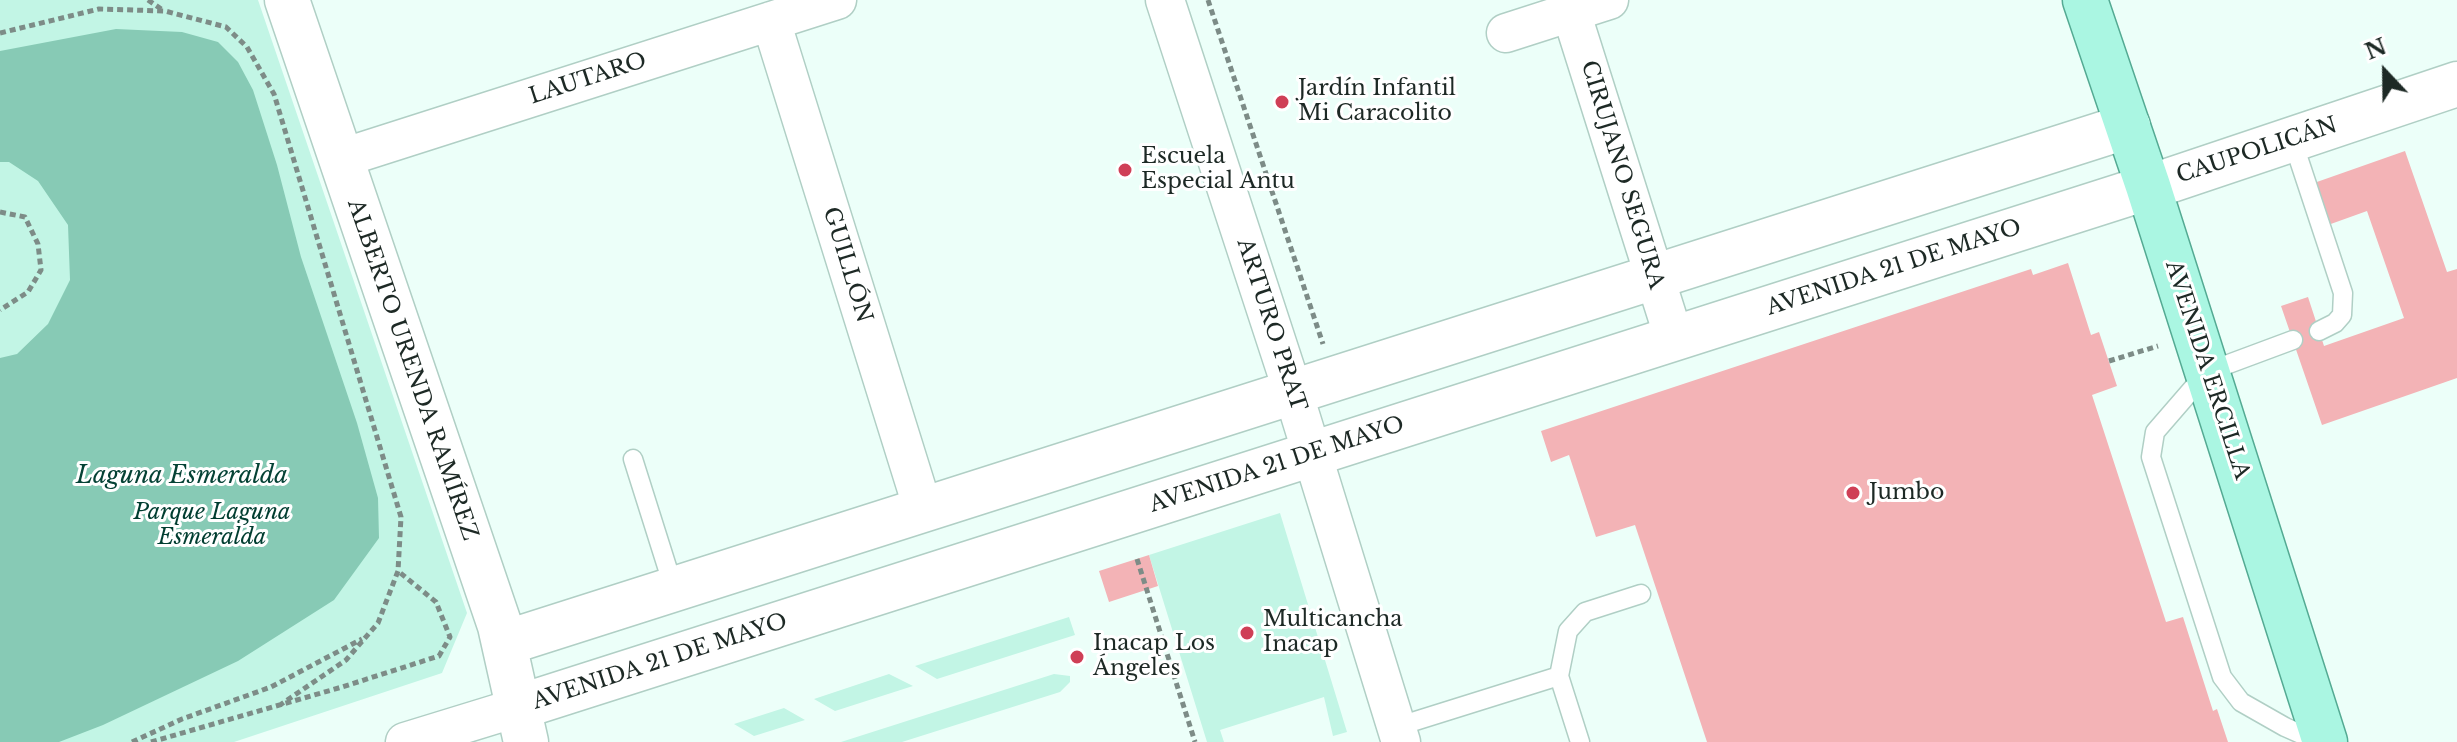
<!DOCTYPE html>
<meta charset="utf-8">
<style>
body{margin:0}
#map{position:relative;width:2457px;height:742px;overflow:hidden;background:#ecfff9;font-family:"Libre Baskerville",serif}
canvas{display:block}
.north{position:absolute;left:2345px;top:32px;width:80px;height:80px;-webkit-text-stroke:6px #fff;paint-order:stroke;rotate:338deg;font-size:22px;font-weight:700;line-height:32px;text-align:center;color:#1d2925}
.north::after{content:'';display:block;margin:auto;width:28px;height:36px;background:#1d2925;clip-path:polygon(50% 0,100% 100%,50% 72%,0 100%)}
</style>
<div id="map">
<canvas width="2457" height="742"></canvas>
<div class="north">N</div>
</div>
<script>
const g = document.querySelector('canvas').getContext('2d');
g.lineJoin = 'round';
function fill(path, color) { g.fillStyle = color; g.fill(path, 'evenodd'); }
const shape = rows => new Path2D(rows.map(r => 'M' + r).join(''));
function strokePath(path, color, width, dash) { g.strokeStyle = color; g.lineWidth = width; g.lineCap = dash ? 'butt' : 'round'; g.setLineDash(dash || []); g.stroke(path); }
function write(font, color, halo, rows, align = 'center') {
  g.font = font + ' "Libre Baskerville",serif'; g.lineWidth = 6; g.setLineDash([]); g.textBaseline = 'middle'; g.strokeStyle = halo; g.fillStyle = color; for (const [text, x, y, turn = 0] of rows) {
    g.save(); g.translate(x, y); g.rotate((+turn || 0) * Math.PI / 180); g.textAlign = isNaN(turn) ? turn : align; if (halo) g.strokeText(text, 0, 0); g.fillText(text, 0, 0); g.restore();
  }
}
const green = shape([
 [0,0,258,0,467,613,442,673,234,742,0,742],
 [1280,513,1347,732,1333,736,1324,697,1220,730,1224,742,1207,742,1149,555],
 [1069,617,1075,635,937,679,915,666],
 [889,674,913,686,835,711,814,699],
 [1054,674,1070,676,1070,682,1060,692,902,742,841,742],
 [784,708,805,720,754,736,734,724]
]);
const water = shape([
 [116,29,182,32,218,42,238,62,253,90,277,165,301,257,357,423,378,498,379,538,334,600,238,661,103,725,59,742,0,742,0,358,17,354,48,324,70,280,68,225,38,181,9,162,0,162,0,51]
]);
const building = shape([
 [2405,151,2447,272,2457,269,2457,378,2322,425,2281,306,2308,297,2324,346,2404,318,2367,211,2328,225,2314,183],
 [2068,263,2091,335,2099,332,2117,386,2092,395,2166,622,2183,617,2213,711,2217,709,2228,742,1707,742,1635,525,1596,537,1569,455,1551,462,1541,431,2031,269,2033,275],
 [1149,555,1158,586,1109,602,1099,571]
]);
const path = shape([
 [148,0,164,11],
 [1208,0,1323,344],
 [0,33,99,9,165,11,226,27,247,47,274,94,401,517,398,571,378,623,346,660,280,705],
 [0,212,25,217,38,244,41,270,28,292,0,310],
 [2109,361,2158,346],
 [1137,559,1195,742],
 [132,742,182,719,271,687,362,639],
 [151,742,342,687,439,656,450,637,436,602,398,571]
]);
const service = shape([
 [2292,139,2343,293,2342,315,2335,323,2319,331],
 [2293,340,2207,372,2155,432,2151,457,2222,677,2241,702,2285,727,2319,742],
 [633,459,674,589],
 [1559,676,1568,631,1585,612,1641,594],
 [1396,727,1559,676,1580,742]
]);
const minor = shape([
 [1165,0,1293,392,1401,742],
 [1571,12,1674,338],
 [771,21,923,509],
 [1506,33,1609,0],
 [339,159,837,0],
 [405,742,519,707]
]);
const tertiary = shape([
 [287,0,500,626,526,742],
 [505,643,2128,126],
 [519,707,2171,180,2457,84]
]);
const primary = shape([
 [2085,0,2148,186,2325,742]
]);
const markers = [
 [1282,102,8,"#cf3f56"],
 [1125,170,8,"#cf3f56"],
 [1853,493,8,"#cf3f56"],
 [1247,633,8,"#cf3f56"],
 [1077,657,8,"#cf3f56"]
];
const streetNames = [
 ["LAUTARO",588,79,-18],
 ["CAUPOLICÁN",2257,151,-18],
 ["CIRUJANO SEGURA",1622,175,73],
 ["GUILLÓN",847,265,73],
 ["AVENIDA 21 DE MAYO",1894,268,-18],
 ["ARTURO PRAT",1271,325,72],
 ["ALBERTO URENDA RAMÍREZ",412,370,71],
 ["AVENIDA ERCILLA",2207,370,72],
 ["AVENIDA 21 DE MAYO",1277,465,-18],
 ["AVENIDA 21 DE MAYO",660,662,-18]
];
const poiNames = [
 ["Jardín Infantil",1298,89],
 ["Mi Caracolito",1298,114],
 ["Escuela",1141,157],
 ["Especial Antu",1141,182],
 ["Jumbo",1869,493],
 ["Multicancha",1263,620],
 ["Inacap",1263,645],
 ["Inacap Los",1093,644],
 ["Ángeles",1093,669]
];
const parkNames = [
 ["Parque Laguna",212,513],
 ["Esmeralda",212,538]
];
const waterNames = [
 ["Laguna Esmeralda",182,476]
];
fill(green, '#c2f5e5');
fill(water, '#87cab5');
fill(building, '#f3b3b6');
strokePath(service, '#b0cfc5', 21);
strokePath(minor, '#b0cfc5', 41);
strokePath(tertiary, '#b0cfc5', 47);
strokePath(primary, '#54aa93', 47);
strokePath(path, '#7d8c87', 5, [6, 4]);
strokePath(service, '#fff', 18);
strokePath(minor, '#fff', 38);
strokePath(tertiary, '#fff', 44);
strokePath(primary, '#aaf6e2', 44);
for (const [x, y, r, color] of markers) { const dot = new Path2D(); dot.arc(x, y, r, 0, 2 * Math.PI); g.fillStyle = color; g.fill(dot); strokePath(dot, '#fff', 3); }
write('22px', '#1d2925', '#fff', streetNames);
write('22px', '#1d2925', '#fff', poiNames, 'left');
write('italic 22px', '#003d30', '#fff', parkNames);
write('italic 24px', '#054235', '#fff', waterNames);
</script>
